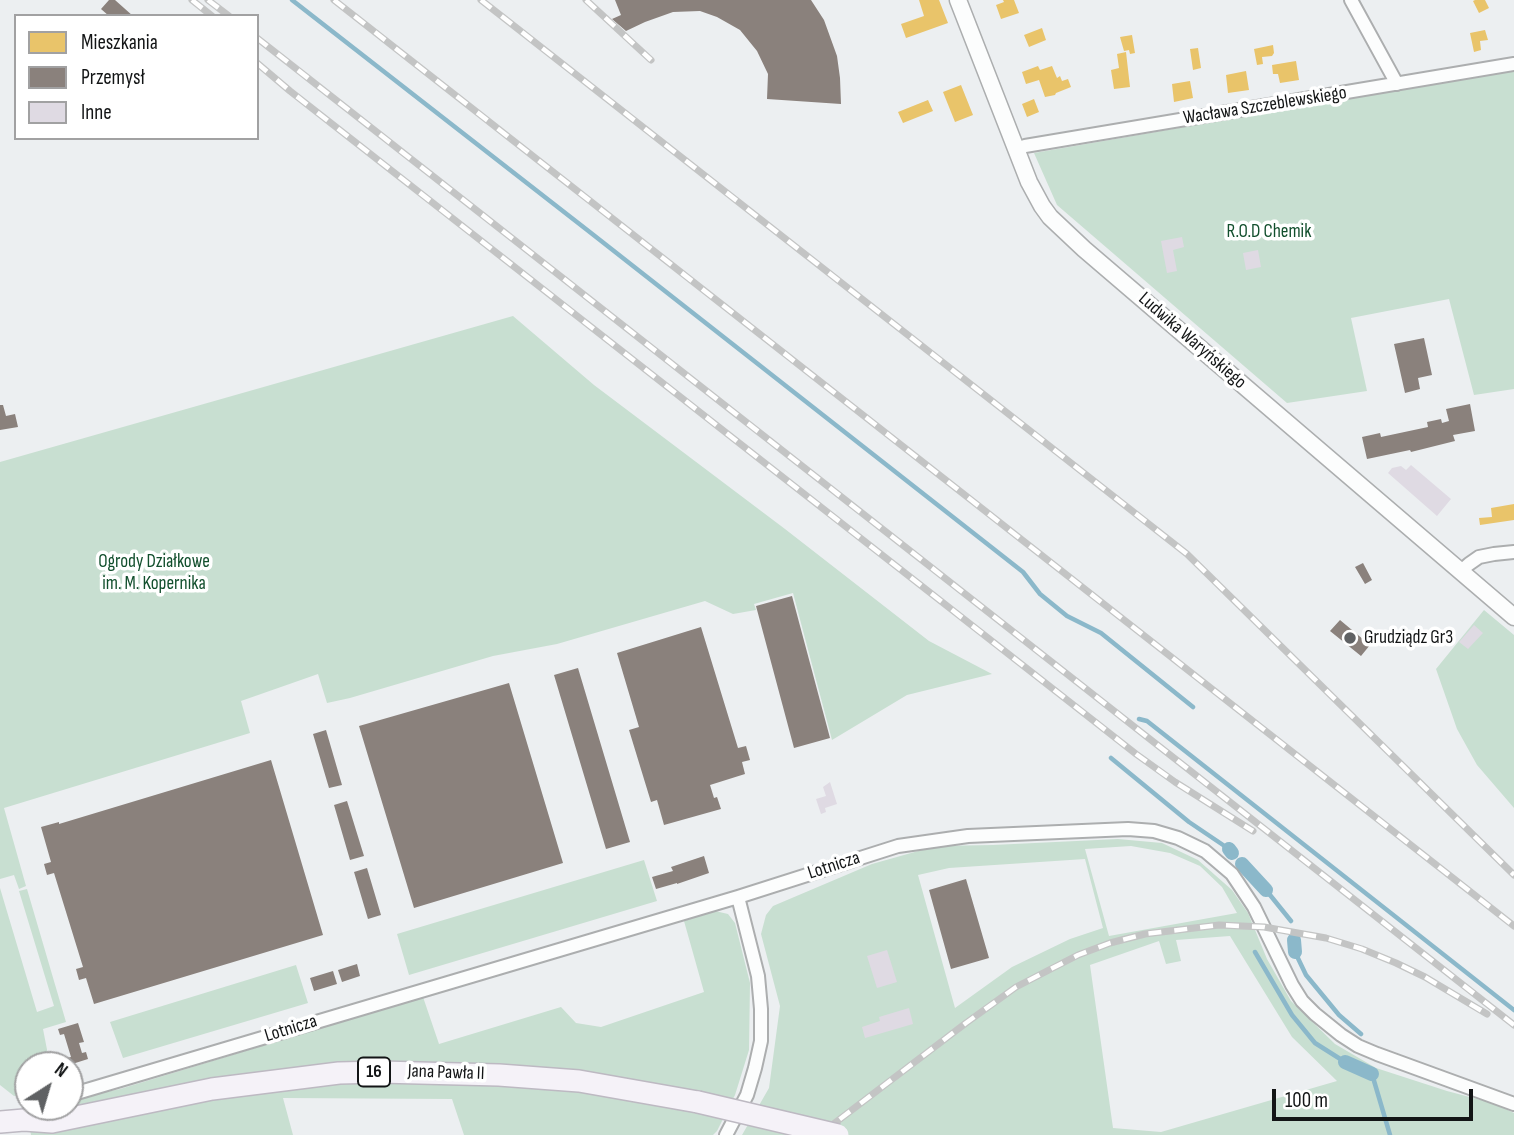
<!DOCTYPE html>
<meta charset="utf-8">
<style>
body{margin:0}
#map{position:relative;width:1514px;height:1135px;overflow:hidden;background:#eceff1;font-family:"Sofia Sans Condensed",sans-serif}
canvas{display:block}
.legend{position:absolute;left:14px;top:14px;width:245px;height:126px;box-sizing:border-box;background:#fff;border:2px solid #a1a1a2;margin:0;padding:9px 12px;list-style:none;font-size:21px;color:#131516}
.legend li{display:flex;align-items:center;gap:14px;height:35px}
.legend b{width:35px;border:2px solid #a1a1a2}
.north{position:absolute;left:14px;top:1051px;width:70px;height:70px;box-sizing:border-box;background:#fff;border:2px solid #a1a1a2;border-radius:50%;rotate:37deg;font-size:19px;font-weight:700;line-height:28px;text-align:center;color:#131516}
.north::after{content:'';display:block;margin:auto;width:24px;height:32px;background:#5f6163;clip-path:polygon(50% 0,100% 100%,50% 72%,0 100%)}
.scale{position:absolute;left:1272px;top:1089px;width:201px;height:32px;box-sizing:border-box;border:4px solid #131516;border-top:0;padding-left:9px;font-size:21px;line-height:24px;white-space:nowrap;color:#131516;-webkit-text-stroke:5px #fff;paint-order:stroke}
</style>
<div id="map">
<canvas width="1514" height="1135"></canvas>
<ul class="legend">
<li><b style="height:19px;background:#e9c46a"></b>Mieszkania</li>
<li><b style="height:19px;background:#8a817c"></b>Przemysł</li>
<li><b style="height:19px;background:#dfdae3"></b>Inne</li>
</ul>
<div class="north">N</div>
<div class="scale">100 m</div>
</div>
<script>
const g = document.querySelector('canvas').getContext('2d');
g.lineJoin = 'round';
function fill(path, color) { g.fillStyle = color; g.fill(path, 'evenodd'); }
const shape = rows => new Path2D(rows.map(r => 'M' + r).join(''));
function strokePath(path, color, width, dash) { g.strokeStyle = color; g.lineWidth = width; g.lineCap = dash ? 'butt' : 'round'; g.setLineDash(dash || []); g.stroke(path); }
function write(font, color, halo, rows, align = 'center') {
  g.font = font + ' "Sofia Sans Condensed",sans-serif'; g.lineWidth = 7; g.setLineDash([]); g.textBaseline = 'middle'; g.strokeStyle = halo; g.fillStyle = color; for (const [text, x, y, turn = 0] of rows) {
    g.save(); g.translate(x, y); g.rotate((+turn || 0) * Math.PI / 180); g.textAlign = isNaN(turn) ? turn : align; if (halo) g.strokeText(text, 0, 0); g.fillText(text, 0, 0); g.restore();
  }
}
const green = shape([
 [1514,70,1514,389,1474,395,1449,299,1351,318,1367,391,1287,403,1057,205,1034,153],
 [513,316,594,385,785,529,929,641,992,674,907,695,832,740,793,593,754,604,756,610,733,614,705,601,557,644,493,656,350,698,327,703,318,674,241,701,250,733,4,808,26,886,19,889,14,875,0,879,0,462],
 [1484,610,1514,635,1514,808,1477,765,1457,729,1436,669],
 [1118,839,1162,843,1198,860,1232,890,1248,913,1267,959,1291,1001,1335,1044,1376,1068,1447,1091,1496,1104,1514,1113,1514,1135,742,1135,769,1088,780,1006,761,934,766,915,773,906,872,864,936,846,993,845],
 [1131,846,1170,853,1200,866,1222,887,1237,913,1109,936,1085,849],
 [1085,859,1103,928,1070,939,1012,967,955,1008,918,875,949,868],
 [1230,936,1292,1037,1337,1081,1161,1132,1113,1128,1090,965,1159,941,1166,964,1181,961,1176,940],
 [644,860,657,901,409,975,397,934],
 [0,888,37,1012,54,1006,19,891,27,889,66,1022,43,1029,50,1065,28,1065,28,1092,14,1096,0,1085],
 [715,911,728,914,735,923,750,983,749,1050,735,1095,717,1131,713,1135,464,1135,452,1099,283,1098,293,1135,31,1135,25,1100,28,1099,28,1107,70,1107,70,1100,120,1089,423,997,439,1044,561,1007,576,1023,601,1027,704,992,684,921],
 [296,965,308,1003,123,1058,110,1022]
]);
const homes = shape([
 [919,0,939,0,948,23,906,38,901,24,924,16],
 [1003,0,1014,0,1019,13,1001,19,996,5,1004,2],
 [1475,0,1485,0,1489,8,1479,13,1473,1],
 [1042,28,1046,40,1029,47,1024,35],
 [1485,30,1488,40,1480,41,1481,50,1474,52,1470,33],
 [1132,35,1135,53,1130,54,1129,50,1124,51,1120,37],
 [1273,45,1274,53,1272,56,1262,57,1263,64,1257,65,1254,49],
 [1198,48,1201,68,1193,70,1190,49],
 [1126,52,1130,87,1114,89,1111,70,1119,68,1117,54],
 [1296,61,1299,80,1280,83,1278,74,1273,74,1272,65],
 [1038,66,1040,70,1052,66,1057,78,1060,76,1062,81,1068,79,1071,87,1056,93,1055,95,1045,97,1039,80,1026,84,1022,72],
 [1246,71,1249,90,1228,93,1226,75],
 [1190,81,1193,98,1174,102,1172,84],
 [961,85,973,115,955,122,943,92],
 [1034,99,1039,112,1027,117,1022,104],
 [928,100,933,111,903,123,898,112],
 [1514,504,1514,520,1480,525,1479,518,1492,517,1491,508]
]);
const industry = shape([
 [109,0,115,0,133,16,109,16,101,9],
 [615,0,811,0,824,20,837,56,840,78,841,104,767,99,768,74,757,51,740,30,717,17,700,11,673,12,645,22,626,31,612,19,621,15],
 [1424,338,1432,375,1418,378,1420,389,1405,393,1394,344],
 [1470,404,1475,431,1453,435,1455,441,1411,452,1410,450,1367,459,1362,437,1380,433,1381,437,1428,427,1427,422,1441,419,1442,423,1449,421,1446,409],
 [0,405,3,405,6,416,15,414,18,427,0,430],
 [1363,563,1372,580,1365,584,1355,567],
 [792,596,830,738,794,748,756,606],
 [1340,620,1370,645,1361,656,1330,631],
 [701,627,738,748,746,746,750,760,742,762,745,774,710,785,714,798,717,797,721,809,664,825,657,800,651,802,629,730,639,727,617,653],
 [578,668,630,842,606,849,554,675],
 [509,683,563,863,414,908,359,726],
 [326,730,342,785,329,788,313,734],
 [271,760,323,935,94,1004,86,978,79,980,76,969,83,967,54,873,47,875,44,864,51,862,41,827,59,822,59,824],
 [347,801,364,856,350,860,334,805],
 [704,856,709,873,677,884,677,883,656,889,652,877,673,871,671,867],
 [367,868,381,915,368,919,354,872],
 [966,879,989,958,951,969,929,890],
 [357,964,360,976,342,982,338,970],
 [333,971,337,984,314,991,310,978],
 [78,1023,84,1042,79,1043,82,1053,86,1052,88,1059,69,1065,67,1058,71,1057,64,1034,60,1035,58,1029]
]);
const stream = shape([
 [292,0,591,233,1023,572,1040,594,1067,616,1101,633,1193,707],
 [1139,719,1147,721,1514,1010],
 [1111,758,1189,822,1229,849],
 [1266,890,1291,921],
 [1255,952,1292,1015,1315,1043,1345,1062],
 [1295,952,1306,975,1339,1015,1361,1034],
 [1372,1074,1390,1135]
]);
const canal = shape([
 [1229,849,1232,853],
 [1242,864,1266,890],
 [1294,940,1295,952],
 [1345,1062,1372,1074]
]);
const building = shape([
 [1182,237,1184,247,1173,250,1177,271,1167,273,1161,241],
 [1258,250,1261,267,1246,270,1243,253],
 [1411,465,1451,499,1437,516,1388,473,1392,468,1401,466,1406,470],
 [1474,625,1483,633,1468,649,1459,642],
 [830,782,837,804,825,808,826,812,821,814,816,799,826,796,823,787],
 [887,950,897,982,877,988,867,956],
 [909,1008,913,1024,865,1038,862,1027,880,1021,879,1017]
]);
const minor = shape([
 [1351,0,1397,84],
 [1016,149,1025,146,1514,64],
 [1461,571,1469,564,1479,557,1494,554,1514,552],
 [70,1095,738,897,898,846,968,836,1128,829,1154,831,1178,838,1205,851,1232,874,1254,907,1292,985,1302,1001,1315,1014,1341,1035,1358,1046,1377,1054,1514,1104],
 [726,1135,747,1095,755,1068,761,1041,761,1009,758,976,738,897]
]);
const tertiary = shape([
 [958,0,1029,182,1042,206,1050,217,1084,249,1514,617]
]);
const primary = shape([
 [0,1122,24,1120,52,1122,212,1089,339,1073,380,1072,499,1075,579,1081,698,1102]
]);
const rail = shape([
 [192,0,212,16],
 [208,0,229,16],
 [334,0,1514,926],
 [481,0,1187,554,1514,875],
 [586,0,651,60],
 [257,38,1514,1025],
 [257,63,290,91,1136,754,1175,782,1253,831],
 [819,1135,966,1023,1016,987,1078,955,1110,943,1145,934,1219,925,1264,927,1326,938,1362,949,1396,963,1425,977,1487,1014]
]);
const primaryBridge = shape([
 [698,1102,838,1135]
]);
const markers = [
 [1350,638,7,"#5f6163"]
];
const shields = [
 [374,1072,32]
];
const shieldNames = [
 ["16",374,1072]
];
const streetNames = [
 ["Wacława Szczeblewskiego",1265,106,-9],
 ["Ludwika Waryńskiego",1192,341,41],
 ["Lotnicza",834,866,-18],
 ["Lotnicza",291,1029,-17],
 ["Jana Pawła II",446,1073,2]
];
const parkNames = [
 ["R.O.D Chemik",1269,232],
 ["Ogrody Działkowe",154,562],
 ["im. M. Kopernika",154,584]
];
const poiNames = [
 ["Grudziądz Gr3",1364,638]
];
fill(green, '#c8dfd1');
fill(homes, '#e9c46a');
fill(industry, '#8a817c');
strokePath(stream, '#8bb8ca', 4.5);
strokePath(canal, '#8bb8ca', 14);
fill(building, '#dfdae3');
strokePath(minor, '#acaeaf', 16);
strokePath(tertiary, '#acaeaf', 19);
strokePath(primary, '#bdb9c2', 24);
strokePath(minor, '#fcfdfd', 12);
strokePath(tertiary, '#fcfdfd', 16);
strokePath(primary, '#f5f2f8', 21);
strokePath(rail, '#c3c4c4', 7);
strokePath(rail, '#fff', 4.5, [13]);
strokePath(primaryBridge, '#bdb9c2', 24, []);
strokePath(primaryBridge, '#f5f2f8', 21);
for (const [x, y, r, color] of markers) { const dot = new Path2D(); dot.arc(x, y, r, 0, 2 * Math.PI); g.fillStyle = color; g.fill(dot); strokePath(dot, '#fff', 2.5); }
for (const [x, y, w] of shields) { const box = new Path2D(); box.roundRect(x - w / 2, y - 14.5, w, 29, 5); g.fillStyle = '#fff'; g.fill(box); strokePath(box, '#131516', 2); }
write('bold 18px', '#131516', null, shieldNames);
write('19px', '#131516', '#fff', streetNames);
write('19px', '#124f2d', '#fff', parkNames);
write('19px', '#131516', '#fff', poiNames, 'left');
</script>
